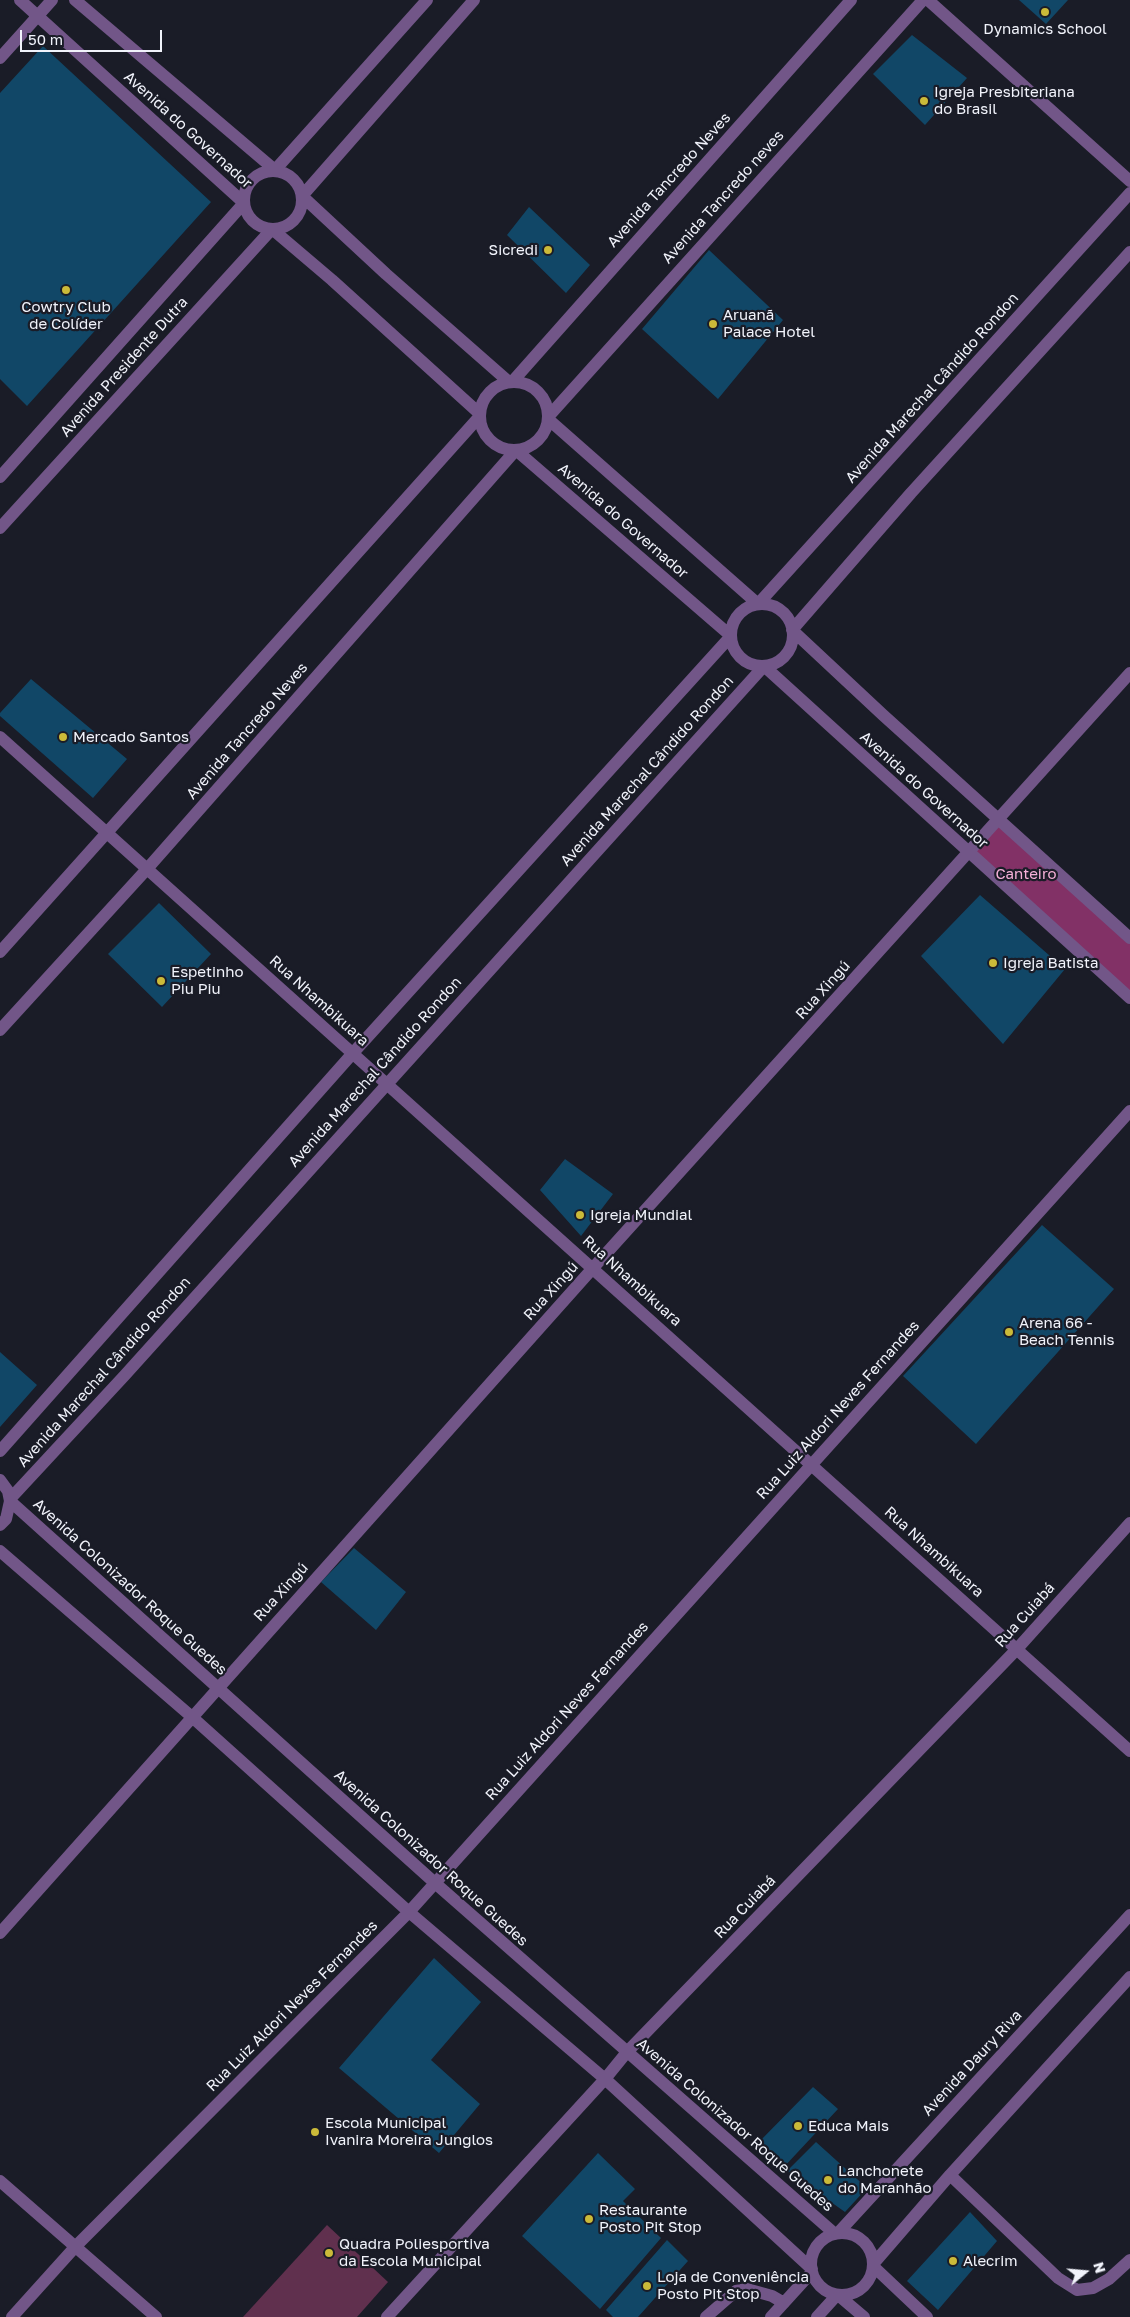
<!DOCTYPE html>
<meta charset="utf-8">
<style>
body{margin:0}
#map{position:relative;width:1130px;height:2317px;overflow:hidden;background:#1a1c27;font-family:"Golos Text",sans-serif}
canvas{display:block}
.north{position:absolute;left:1060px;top:2247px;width:50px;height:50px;-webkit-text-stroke:4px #1a1c27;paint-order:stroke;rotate:73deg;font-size:14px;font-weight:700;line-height:20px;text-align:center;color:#f1f3fb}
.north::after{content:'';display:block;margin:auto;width:18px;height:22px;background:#f1f3fb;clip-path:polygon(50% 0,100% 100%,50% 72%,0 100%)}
.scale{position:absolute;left:20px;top:30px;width:142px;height:22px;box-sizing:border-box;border:2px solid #f1f3fb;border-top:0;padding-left:6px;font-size:15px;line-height:18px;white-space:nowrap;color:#f1f3fb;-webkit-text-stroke:4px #1a1c27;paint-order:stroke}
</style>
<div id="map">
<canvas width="1130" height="2317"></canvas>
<div class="north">N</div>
<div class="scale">50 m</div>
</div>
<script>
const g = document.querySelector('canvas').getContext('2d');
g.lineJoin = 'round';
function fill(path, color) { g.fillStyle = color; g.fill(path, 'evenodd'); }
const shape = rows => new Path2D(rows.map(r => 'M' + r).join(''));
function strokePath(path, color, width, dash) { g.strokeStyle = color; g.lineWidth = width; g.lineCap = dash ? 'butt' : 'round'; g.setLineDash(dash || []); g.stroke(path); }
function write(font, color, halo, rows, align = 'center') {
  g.font = font + ' "Golos Text",sans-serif'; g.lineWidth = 4.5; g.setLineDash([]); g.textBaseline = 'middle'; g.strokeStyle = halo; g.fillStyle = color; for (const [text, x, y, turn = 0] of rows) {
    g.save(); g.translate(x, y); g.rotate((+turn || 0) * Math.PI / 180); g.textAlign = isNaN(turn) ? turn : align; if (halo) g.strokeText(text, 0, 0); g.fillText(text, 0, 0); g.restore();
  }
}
const green = shape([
 [327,2225,388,2282,357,2317,243,2317]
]);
const forest = shape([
 [1000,820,1130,939,1130,997,969,853]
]);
const building = shape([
 [1019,0,1068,0,1046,24],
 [912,35,967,78,925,125,873,74],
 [43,46,211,202,27,406,0,379,0,93],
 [529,207,590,265,566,293,507,235],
 [709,250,783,320,718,399,642,329],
 [31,679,127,759,93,798,0,716,0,713],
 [980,895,1065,969,1003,1044,921,956],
 [159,903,211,954,162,1007,108,954],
 [565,1159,613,1194,581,1236,540,1190],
 [1042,1225,1114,1289,976,1444,903,1376],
 [0,1352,37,1385,0,1427],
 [354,1548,406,1592,376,1630,321,1582],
 [434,1958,481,2002,431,2060,480,2104,439,2153,339,2068],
 [813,2087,838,2109,783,2168,758,2143],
 [816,2142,867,2188,845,2212,787,2171],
 [598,2153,635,2189,623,2201,661,2238,600,2309,522,2236],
 [970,2212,997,2241,938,2310,907,2281],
 [667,2240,688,2261,638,2317,613,2317,606,2310]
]);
const minor = shape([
 [75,0,275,170,427,0],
 [474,0,302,196,386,274,509,382],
 [928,0,1130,181],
 [0,58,52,0],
 '244 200a29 29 0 1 1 58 0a29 29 0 1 1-58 0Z',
 [1130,252,911,493,792,630,883,715,1130,938],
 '480 416a34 34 0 1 1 68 0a34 34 0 1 1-68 0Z',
 [512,382,851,0],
 [548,417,923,0],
 [548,419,758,604,1130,193],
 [0,477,244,203,20,0],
 [0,528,272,229,332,280,480,414],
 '731 635a31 31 0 1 1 62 0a31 31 0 1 1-62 0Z',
 [0,737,1130,1751],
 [0,952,480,416],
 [0,1030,147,869,515,451],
 [0,1451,353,1053,731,636,517,451],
 [0,1480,8,1491,10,1501,6,1519,0,1525],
 [10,1499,125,1375,764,666,1130,998],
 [10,1501,435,1883,835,2234],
 [0,1551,192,1717,409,1912,605,2079,812,2269],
 [0,1933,593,1268,1130,673],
 [950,2175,1058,2278,1077,2290,1093,2288,1109,2279,1130,2260],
 [0,2181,156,2317],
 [838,2233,1130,1915],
 '811 2264a31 31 0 1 1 62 0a31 31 0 1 1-62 0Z',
 [874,2263,950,2175,1130,1977],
 [874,2267,927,2317],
 [838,2295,864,2317],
 [12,2317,76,2246,409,1912,1130,1111],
 [387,2317,605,2079,627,2052,1017,1649,1130,1523],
 [706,2317,736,2291,747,2289,772,2296,784,2303],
 [771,2317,812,2272],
 [817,2317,837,2295]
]);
const markers = [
 [1045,12,5,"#cbba39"],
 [924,101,5,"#cbba39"],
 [548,250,5,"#cbba39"],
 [66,290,5,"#cbba39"],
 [713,324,5,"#cbba39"],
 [63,737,5,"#cbba39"],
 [993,963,5,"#cbba39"],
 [161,981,5,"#cbba39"],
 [580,1215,5,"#cbba39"],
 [1009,1332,5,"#cbba39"],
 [798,2126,5,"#cbba39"],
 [315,2132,5,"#cbba39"],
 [828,2180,5,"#cbba39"],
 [589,2219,5,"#cbba39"],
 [329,2253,5,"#cbba39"],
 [953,2261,5,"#cbba39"],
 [647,2286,5,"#cbba39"]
];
const poiNames = [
 ["Dynamics School",1045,29,"center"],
 ["Igreja Presbiteriana",934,92],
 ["do Brasil",934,109],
 ["Sicredi",538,250,"right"],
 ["Cowtry Club",66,307,"center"],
 ["de Colíder",66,324,"center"],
 ["Aruanã",723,315],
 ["Palace Hotel",723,332],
 ["Mercado Santos",73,737],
 ["Igreja Batista",1003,963],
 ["Espetinho",171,972],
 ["Piu Piu",171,989],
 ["Igreja Mundial",590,1215],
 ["Arena 66 -",1019,1323],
 ["Beach Tennis",1019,1340],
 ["Escola Municipal",325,2123],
 ["Ivanira Moreira Junglos",325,2140],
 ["Educa Mais",808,2126],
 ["Lanchonete",838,2171],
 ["do Maranhão",838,2188],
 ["Restaurante",599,2210],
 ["Posto Pit Stop",599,2227],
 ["Quadra Poliesportiva",339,2244],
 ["da Escola Municipal",339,2261],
 ["Alecrim",963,2261],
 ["Loja de Conveniência",657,2277],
 ["Posto Pit Stop",657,2294]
];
const streetNames = [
 ["Avenida do Governador",188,130,42],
 ["Avenida Tancredo Neves",669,180,-48],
 ["Avenida Tancredo neves",723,197,-48],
 ["Avenida Presidente Dutra",124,367,-48],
 ["Avenida Marechal Cândido Rondon",932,388,-48],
 ["Avenida do Governador",623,521,41],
 ["Avenida Tancredo Neves",247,731,-49],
 ["Avenida Marechal Cândido Rondon",647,771,-48],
 ["Avenida do Governador",924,790,42],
 ["Rua Xingú",823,990,-48],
 ["Rua Nhambikuara",319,1001,42],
 ["Avenida Marechal Cândido Rondon",375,1072,-48],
 ["Rua Nhambikuara",632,1281,42],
 ["Rua Xingú",551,1291,-48],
 ["Avenida Marechal Cândido Rondon",104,1372,-48],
 ["Rua Luiz Aldori Neves Fernandes",838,1410,-48],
 ["Rua Nhambikuara",934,1552,42],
 ["Avenida Colonizador Roque Guedes",130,1587,42],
 ["Rua Xingú",281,1592,-48],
 ["Rua Cuiabá",1025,1615,-48],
 ["Rua Luiz Aldori Neves Fernandes",567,1711,-48],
 ["Avenida Colonizador Roque Guedes",431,1858,42],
 ["Rua Cuiabá",745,1907,-46],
 ["Rua Luiz Aldori Neves Fernandes",292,2006,-45],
 ["Avenida Daury Riva",972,2063,-47],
 ["Avenida Colonizador Roque Guedes",735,2125,41]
];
const parkNames = [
 ["Canteiro",1026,874]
];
fill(green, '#60304e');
fill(forest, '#823166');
fill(building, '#114767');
strokePath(minor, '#725688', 12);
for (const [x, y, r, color] of markers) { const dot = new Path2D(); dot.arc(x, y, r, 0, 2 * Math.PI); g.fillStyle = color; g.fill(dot); strokePath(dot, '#1a1c27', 2); }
write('15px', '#f1f3fb', '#1a1c27', poiNames, 'left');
write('15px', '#f1f3fb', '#1a1c27', streetNames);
write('15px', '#f5b0d8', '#1a1c27', parkNames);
</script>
